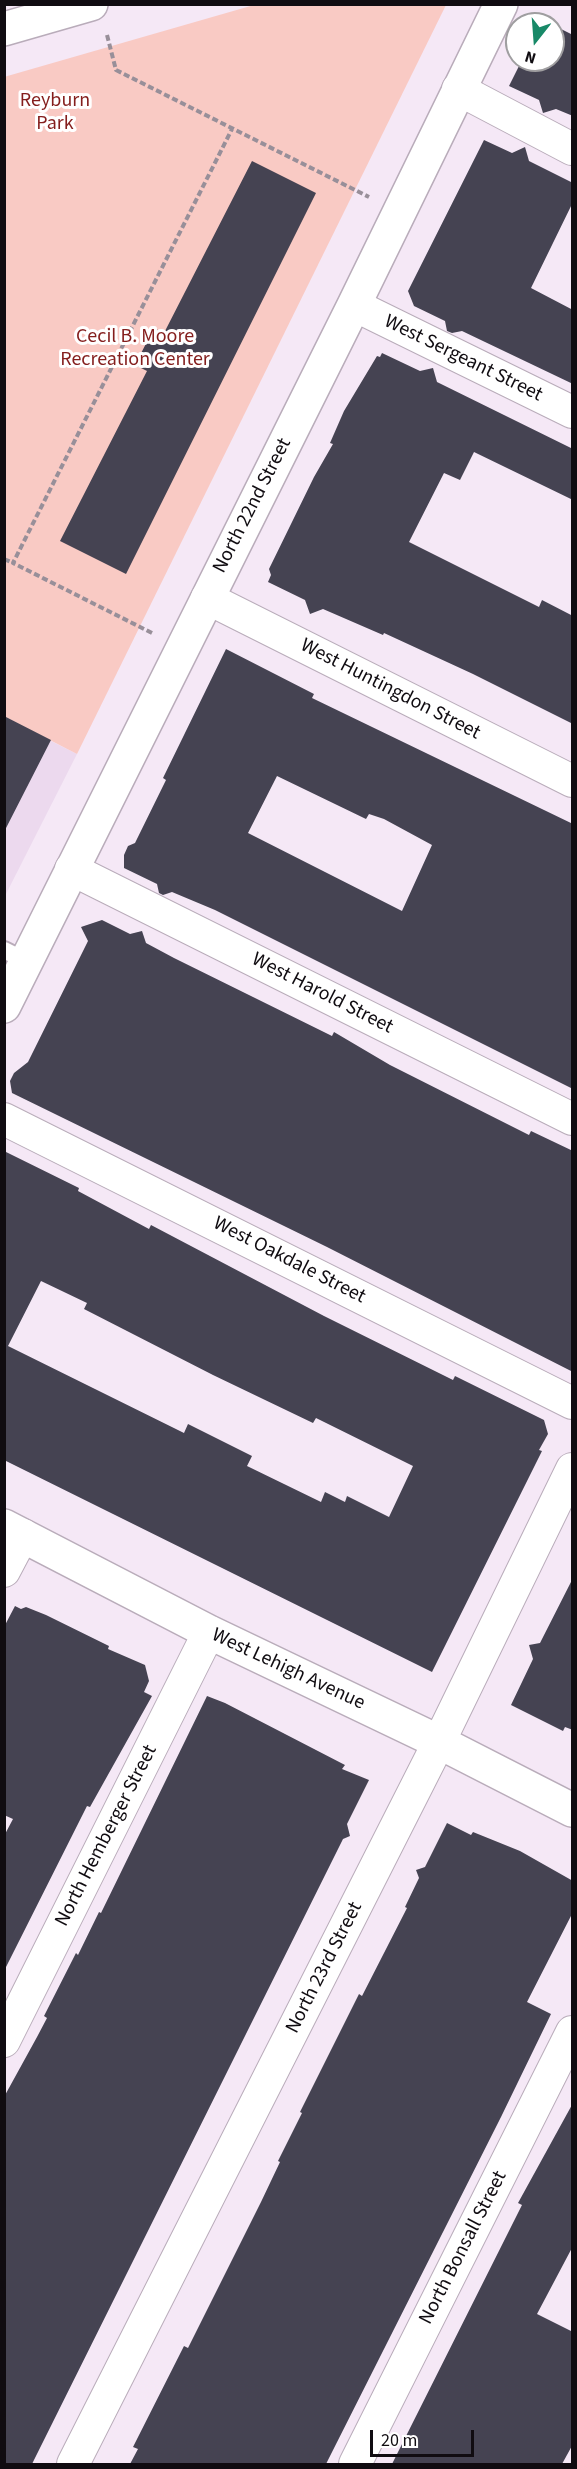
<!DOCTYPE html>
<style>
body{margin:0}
#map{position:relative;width:577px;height:2469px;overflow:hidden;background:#f5e8f6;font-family:"Source Sans 3",sans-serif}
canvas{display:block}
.frame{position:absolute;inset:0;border:6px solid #100c11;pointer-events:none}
.north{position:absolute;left:505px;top:12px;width:60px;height:60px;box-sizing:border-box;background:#fff;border:2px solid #9f9ea0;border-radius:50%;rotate:197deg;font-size:16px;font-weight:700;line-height:24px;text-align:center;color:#100c11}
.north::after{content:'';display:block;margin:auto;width:21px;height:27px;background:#188968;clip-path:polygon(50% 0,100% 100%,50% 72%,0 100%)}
.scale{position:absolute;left:370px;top:2430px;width:104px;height:27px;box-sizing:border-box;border:3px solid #100c11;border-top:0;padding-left:8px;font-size:18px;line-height:21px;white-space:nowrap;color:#100c11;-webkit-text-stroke:4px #fff;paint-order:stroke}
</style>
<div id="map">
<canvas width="577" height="2469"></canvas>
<div class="frame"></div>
<div class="north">N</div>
<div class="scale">20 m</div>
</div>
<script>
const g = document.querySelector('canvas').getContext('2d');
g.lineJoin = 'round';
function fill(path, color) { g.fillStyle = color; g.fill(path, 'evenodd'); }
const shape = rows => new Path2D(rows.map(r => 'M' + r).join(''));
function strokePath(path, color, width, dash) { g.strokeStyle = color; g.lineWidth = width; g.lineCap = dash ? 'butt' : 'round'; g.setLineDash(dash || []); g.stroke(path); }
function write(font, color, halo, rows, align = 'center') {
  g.font = font + ' "Source Sans 3",sans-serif'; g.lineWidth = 6; g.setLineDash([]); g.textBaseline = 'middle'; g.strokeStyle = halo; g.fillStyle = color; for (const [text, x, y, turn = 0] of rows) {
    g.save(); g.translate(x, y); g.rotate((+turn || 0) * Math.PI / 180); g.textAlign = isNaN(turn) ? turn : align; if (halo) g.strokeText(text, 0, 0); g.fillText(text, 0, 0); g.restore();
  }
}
const built = shape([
 [5,718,77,754,5,896]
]);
const green = shape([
 [254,5,446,5,77,754,5,717,4,77]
]);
const building = shape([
 [553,25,573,35,573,116,556,109,543,113,539,100,509,86,522,60,553,60],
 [484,140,512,153,525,147,529,161,573,183,573,202,531,288,573,310,573,384,462,331,452,333,447,331,445,321,414,306,408,291],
 [252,161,316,193,126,574,60,541,147,371,135,365,154,328,164,333],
 [382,353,420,371,433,368,437,382,573,449,573,500,474,452,460,480,444,473,409,542,539,607,542,600,573,616,573,724,473,674,384,633,383,635,323,609,310,614,305,600,268,582,271,575,269,569,314,477,333,444,330,443,344,411,377,356,380,357],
 [226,649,314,694,312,698,573,824,573,1089,215,910,172,892,163,895,159,893,157,884,124,868,124,855,128,846,135,843,166,780,163,778],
 [277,776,366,819,369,814,384,819,432,845,402,911,248,833],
 [4,716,51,740,4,832],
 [102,920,130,934,142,931,146,943,174,958,332,1036,334,1032,390,1065,529,1135,531,1131,573,1151,573,1372,327,1247,12,1093,10,1081,14,1073,28,1062,88,941,81,927],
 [4,1151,79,1188,78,1191,149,1229,151,1225,324,1316,453,1380,455,1376,544,1420,548,1434,539,1450,542,1451,432,1672,4,1460],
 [41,1281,87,1303,84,1309,213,1375,313,1423,316,1418,413,1466,389,1517,347,1496,345,1502,325,1492,321,1502,247,1466,252,1456,188,1424,184,1433,8,1346],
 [573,1578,573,1730,565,1727,563,1731,511,1705,533,1659,529,1645,540,1643],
 [15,1606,21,1609,26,1607,46,1615,109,1646,108,1649,145,1665,149,1681,144,1692,152,1696,90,1807,87,1806,4,1971,4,1836,13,1819,4,1815,4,1627],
 [207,1696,225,1703,345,1765,342,1769,369,1780,347,1824,350,1836,343,1839,32,2464,4,2464,4,2097,37,2037,47,2018,44,2016,76,1953,78,1955,99,1912,101,1913],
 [447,1823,471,1835,473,1832,520,1851,573,1881,573,1912,527,2002,551,2014,501,2117,326,2464,130,2464,138,2449,133,2447,184,2346,188,2348,261,2202,280,2162,278,2161,302,2113,300,2112,359,1994,362,1996,407,1908,405,1907,419,1878,416,1870,425,1867],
 [573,2103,573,2246,537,2314,573,2332,573,2444,562,2464,392,2464,522,2205,518,2203]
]);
const path = shape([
 [107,35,116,70,369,197],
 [4,559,13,563],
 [152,633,13,563,232,129]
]);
const service = shape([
 [4,950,26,961]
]);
const minor = shape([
 [458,89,572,149],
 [354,305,572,412],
 [207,598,572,781],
 [71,869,572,1119],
 [4,1119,572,1403],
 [4,1571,23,1535],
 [4,2041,209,1632],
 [73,2464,439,1742,572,1469],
 [355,2464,572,2032]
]);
const tertiary = shape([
 [4,29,91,4]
]);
const secondary = shape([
 [4,1006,354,305,501,4]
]);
const primary = shape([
 [4,1526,209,1632,439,1742,572,1810]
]);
const parkNames = [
 ["Reyburn",55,102],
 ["Park",55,125],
 ["Cecil B. Moore",135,338],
 ["Recreation Center",135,361]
];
const streetNames = [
 ["West Sergeant Street",463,359,26],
 ["North 22nd Street",253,506,-63],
 ["West Huntingdon Street",390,690,27],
 ["West Harold Street",322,994,27],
 ["West Oakdale Street",289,1261,27],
 ["West Lehigh Avenue",288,1670,25],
 ["North Hemberger Street",107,1836,-63],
 ["North 23rd Street",325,1968,-63],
 ["North Bonsall Street",464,2248,-63]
];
fill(built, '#ecd9ee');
fill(green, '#f9cac4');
fill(building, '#454352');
strokePath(service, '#b9acba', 20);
strokePath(minor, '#b9acba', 34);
strokePath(tertiary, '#b9acba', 36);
strokePath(secondary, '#b9acba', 36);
strokePath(primary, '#b9acba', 36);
strokePath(path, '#988f99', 4, [6, 3]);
strokePath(service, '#fff', 16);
strokePath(minor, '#fff', 32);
strokePath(tertiary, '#fff', 33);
strokePath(secondary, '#fff', 33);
strokePath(primary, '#fff', 33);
write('20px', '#841e1d', '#fff', parkNames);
write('20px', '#100c11', '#fff', streetNames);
</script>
